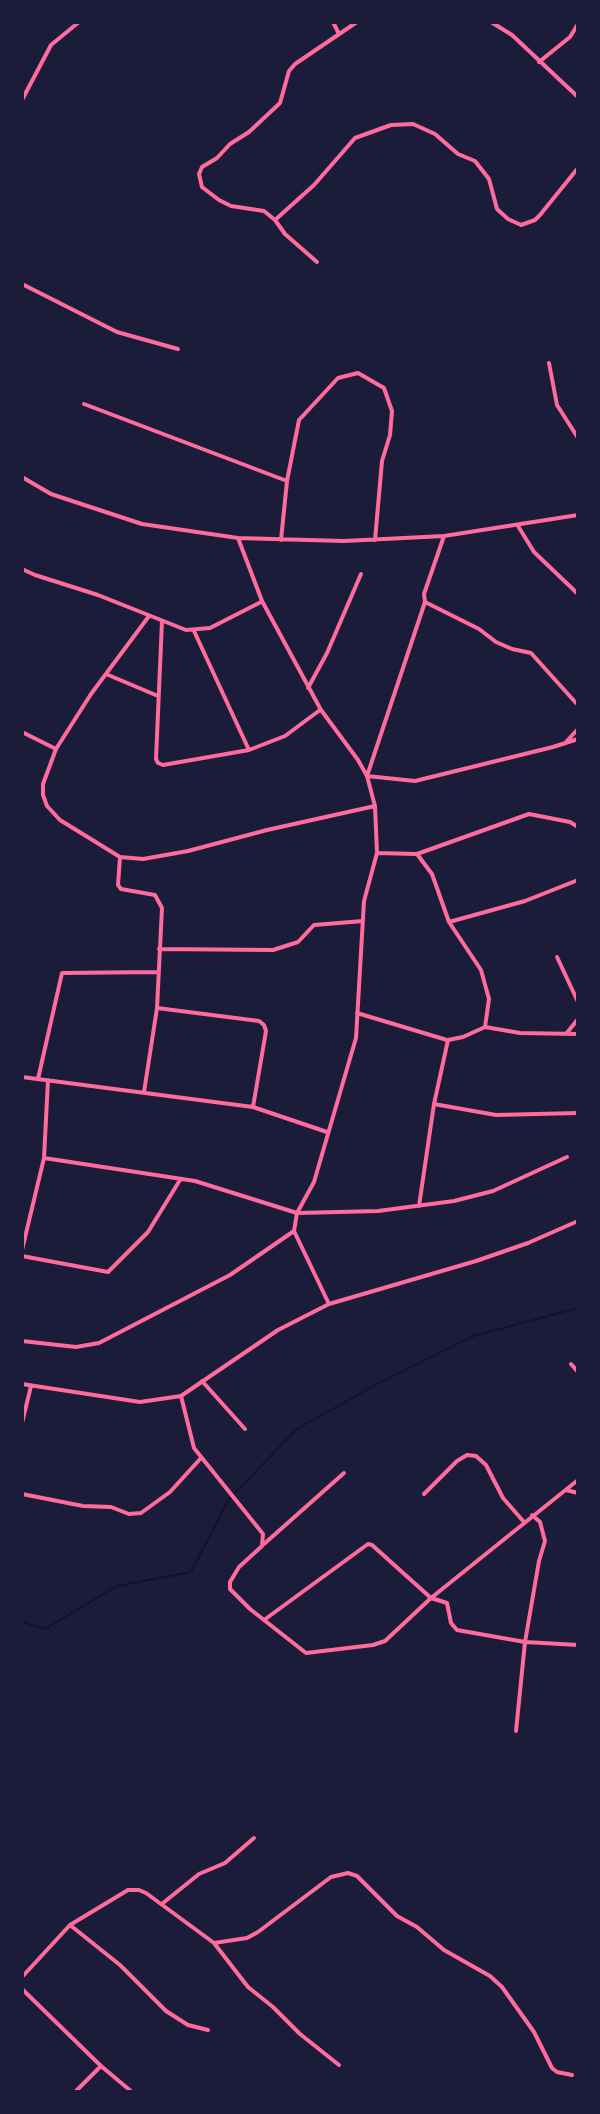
<!DOCTYPE html>
<style>
body{margin:0}
#map{position:relative;width:600px;height:2114px;overflow:hidden;background:#1b1b3a;font-family:Roboto,sans-serif}
canvas{display:block}
.frame{position:absolute;inset:0;border:24px solid #1b1b3a;pointer-events:none}
</style>
<div id="map">
<canvas width="600" height="2114"></canvas>
<div class="frame"></div>
</div>
<script>
const g = document.querySelector('canvas').getContext('2d');
g.lineJoin = 'round';
const shape = rows => new Path2D(rows.map(r => 'M' + r).join(''));
function strokePath(path, color, width, dash) { g.strokeStyle = color; g.lineWidth = width; g.lineCap = dash ? 'butt' : 'round'; g.setLineDash(dash || []); g.stroke(path); }
const stream = shape([
 [22,1622,45,1629,117,1586,191,1572,228,1500,297,1429,377,1384,473,1336,578,1308]
]);
const minor = shape([
 [333,22,338,32],
 [491,22,512,35,578,97],
 [539,62,570,37,578,24],
 [22,100,51,45,79,22],
 [275,220,314,185,355,138,391,125,413,124,435,134,458,154,475,161,489,179,497,209,508,219,521,225,535,220,540,215,578,168],
 [317,262,285,234,275,220,264,211,231,206,219,200,202,187,199,174,202,167,217,158,230,144,249,132,280,103,289,71,295,64,357,22],
 [22,284,117,332,178,349],
 [549,363,557,405,578,438],
 [84,404,287,481],
 [22,477,51,494,142,524,238,538,344,541,444,536,578,515],
 [518,526,534,552,578,594],
 [444,536,424,594,425,602,367,776,415,781,553,747,578,739],
 [281,540,287,481,299,420,338,378,358,373,384,388,392,411,390,435,382,461,375,540],
 [22,569,35,575,98,595,186,630,210,628,261,602],
 [425,602,479,629,496,642,512,649,531,653,576,703,578,701],
 [149,616,91,694,56,749,43,784,43,795,47,806,60,820,120,857,143,859,188,851,267,830,375,806],
 [162,621,156,759,158,763,163,765,249,750,285,736,320,710],
 [194,631,249,750],
 [106,674,158,696],
 [308,688,327,653,361,574],
 [22,732,56,749],
 [566,742,578,729],
 [377,853,417,854,529,814,570,822,578,827],
 [417,854,432,874,449,922,481,970,489,999,485,1027],
 [120,857,118,885,121,889,155,895,162,908,157,1008,144,1092],
 [449,922,525,901,578,880],
 [159,949,273,950,298,942,314,925,363,921],
 [557,957,578,1002],
 [157,1008,259,1021,264,1025,266,1031,253,1107],
 [357,1013,447,1040],
 [566,1034,578,1019],
 [22,1077,253,1107,327,1132],
 [38,1079,62,973,157,972],
 [434,1104,496,1115,578,1113],
 [44,1158,195,1181,297,1213,378,1211,454,1201,493,1191,567,1157],
 [419,1206,434,1104,448,1040,463,1037,485,1027,520,1033,578,1034],
 [294,1231,329,1304],
 [22,1250,44,1158,48,1080],
 [22,1256,108,1272,148,1232,180,1180],
 [22,1341,76,1347,99,1343,230,1275,294,1231,297,1213,314,1182,351,1055,356,1038,364,901,377,853,375,806,367,776,358,760,321,710,262,601,238,538],
 [571,1364,578,1372],
 [202,1381,245,1429],
 [22,1384,140,1402,181,1396,278,1330,329,1304,476,1261,528,1243,578,1221],
 [181,1396,194,1448,263,1534,262,1546,239,1567,230,1582,230,1589,250,1609,306,1653,373,1645,385,1641,431,1598,578,1480],
 [22,1423,31,1386],
 [566,1490,578,1493],
 [22,1494,83,1506,111,1507,129,1514,141,1513,170,1492,201,1458],
 [424,1494,457,1461,467,1455,476,1456,486,1465,503,1498,524,1522],
 [264,1544,344,1473],
 [264,1620,368,1544,372,1545,431,1598,447,1603,451,1623,457,1630,525,1642,578,1645],
 [516,1731,525,1642,539,1561,545,1541,540,1522,532,1515],
 [163,1903,199,1874,225,1863,254,1838],
 [70,1925,120,1965,166,2011,188,2025,208,2030],
 [214,1943,248,1987,273,2007,300,2034,339,2065],
 [22,1977,70,1925,128,1890,139,1890,146,1893,214,1943,247,1938,258,1932,331,1877,348,1873,357,1876,397,1916,417,1927,444,1950,490,1976,502,1987,534,2032,552,2068,557,2072,572,2075],
 [22,1989,101,2066,132,2092],
 [75,2092,101,2066]
]);
strokePath(stream, '#12122b', 2);
strokePath(minor, '#ff6b9d', 4);
</script>
